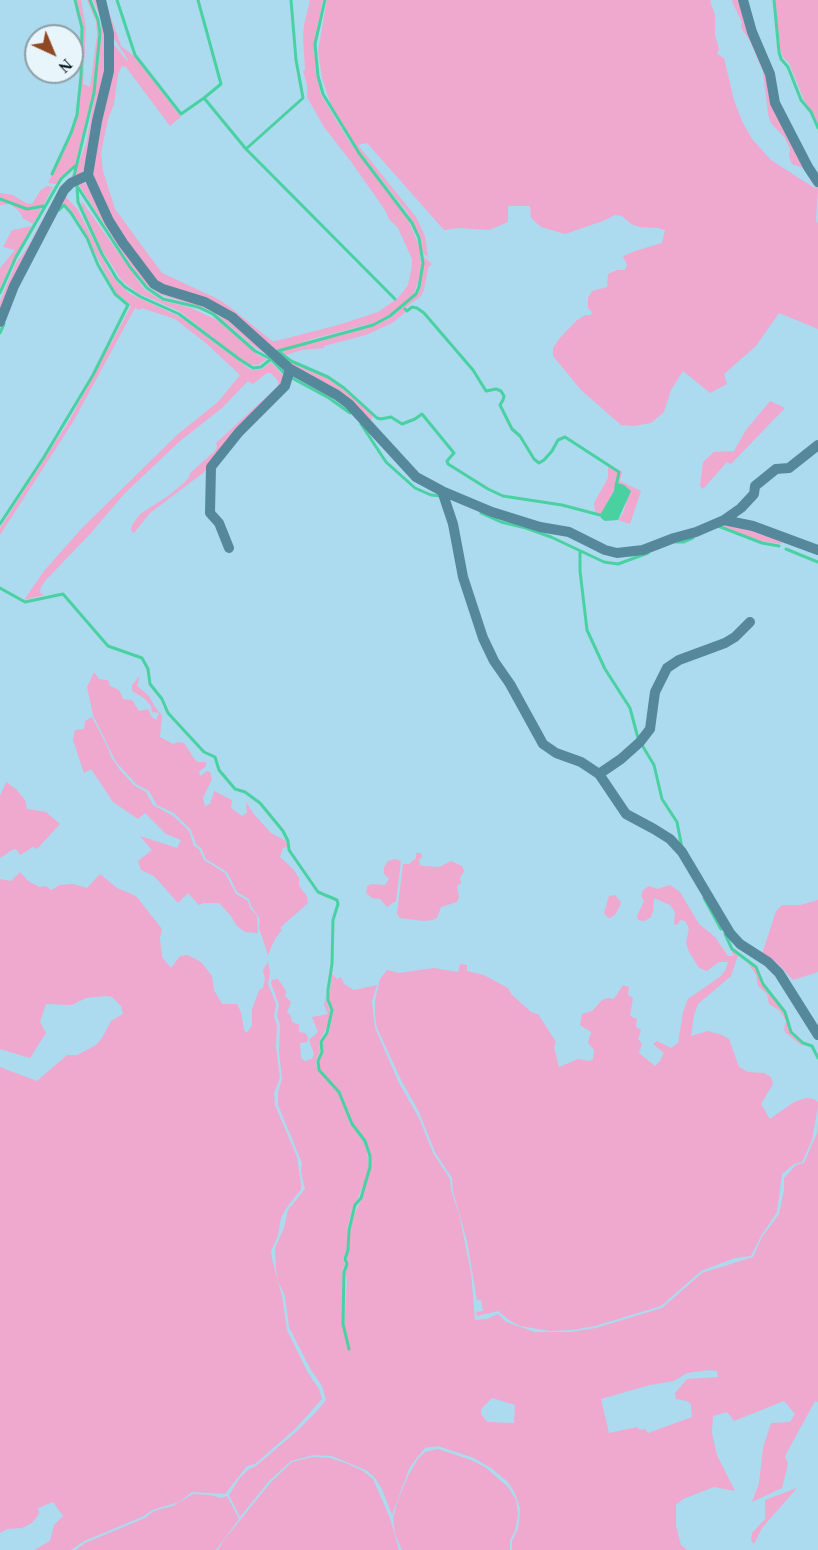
<!DOCTYPE html>
<style>
body{margin:0}
#map{position:relative;width:818px;height:1550px;overflow:hidden;background:#acdbef;font-family:"Times New Roman",serif}
canvas{display:block}
.north{position:absolute;left:24px;top:24px;width:60px;height:60px;box-sizing:border-box;background:#e8f6fc;border:2px solid #8e9ea5;border-radius:50%;rotate:136deg;font-size:16px;font-weight:700;line-height:24px;text-align:center;color:#081b22}
.north::after{content:'';display:block;margin:auto;width:21px;height:27px;background:#904925;clip-path:polygon(50% 0,100% 100%,50% 72%,0 100%)}
</style>
<div id="map">
<canvas width="818" height="1550"></canvas>
<div class="north">N</div>
</div>
<script>
const g = document.querySelector('canvas').getContext('2d');
g.lineJoin = 'round';
function fill(path, color) { g.fillStyle = color; g.fill(path, 'evenodd'); }
const shape = rows => new Path2D(rows.map(r => 'M' + r).join(''));
function strokePath(path, color, width, dash) { g.strokeStyle = color; g.lineWidth = width; g.lineCap = dash ? 'butt' : 'round'; g.setLineDash(dash || []); g.stroke(path); }
const green = shape([
 [76,0,81,0,86,28,83,84,90,87,97,35,96,21,87,0,89,0,97,19,99,33,93,93,75,165,56,184,48,183,63,153,77,115,82,76,83,27],
 [93,0,97,0,103,19,106,59,86,165,82,172,68,184,0,318,0,301,16,263,26,250,61,186,75,173,86,143,95,94,101,38,101,19],
 [310,0,323,0,314,43,316,70,321,95,349,141,408,220,419,245,421,265,418,283,413,295,391,314,373,323,312,339,275,352,258,335,155,281,125,243,93,177,92,167,114,59,112,42,127,61,128,60,113,37,107,6,121,46,134,56,181,117,170,126,126,67,122,66,118,74,114,104,108,119,101,153,103,171,115,209,162,273,218,299,230,307,272,341,276,341,338,325,378,312,398,298,408,285,412,266,412,259,398,228,389,219,385,210,352,163,324,127,307,97,307,84,303,71,305,70,303,37,304,25],
 [327,0,712,0,710,1,715,15,715,35,719,49,717,54,724,58,734,100,742,121,752,139,771,160,816,189,803,168,792,164,789,156,790,149,785,138,771,123,768,114,763,72,750,41,741,28,742,22,733,4,732,0,741,0,765,69,818,186,816,220,818,224,818,329,779,313,756,346,724,374,727,384,710,393,683,371,671,390,664,412,651,423,634,426,621,425,581,390,553,356,553,348,559,339,576,321,585,315,591,315,592,312,588,308,588,298,592,291,607,287,608,274,617,270,625,270,627,265,623,256,635,251,662,243,665,230,658,228,640,227,631,224,622,216,615,215,603,221,565,234,541,227,531,218,530,206,508,206,508,222,489,230,459,228,444,230,367,143,358,145,416,217,425,236,428,257,423,253,418,234,407,212,359,151,331,105,322,78,318,51],
 [775,0,818,0,818,124,803,98,789,63,783,57,780,49],
 [84,181,145,279,221,313,286,370,286,374,272,358,253,346,216,314,207,309,161,295,148,286,131,266,77,182],
 [47,186,53,187,33,224,23,218,18,210,10,204,0,205,0,193,13,195,26,203,32,204,40,191],
 [64,195,78,210,109,271,118,283,130,294,180,317,251,370,262,369,271,362,286,379,283,386,237,432,203,473,150,513,134,533,131,531,132,525,140,514,168,496,185,482,189,477,190,473,215,451,217,447,216,443,278,386,278,381,271,373,267,373,253,384,248,381,222,408,180,441,124,494,90,534,45,581,41,587,40,592,44,595,24,600,44,571,82,528,178,434,218,402,240,375,207,344,175,319,142,308,139,310,135,308,73,422,0,535,0,528,69,421,131,306,115,292,78,220,63,202,15,292,0,330,15,288],
 [81,200,144,289,161,300,191,308,217,320,258,355,267,359,258,365,251,365,238,357,179,311,138,293,122,281,102,250,82,207],
 [32,226,10,266,0,289,0,268,15,250,3,247,12,230],
 [424,257,432,264,428,268,424,290,421,296,404,309,406,312,392,323,366,335,324,346,324,348,302,350,286,355,281,351,374,326,392,317,419,292,421,285],
 [285,358,300,367,327,378,343,389,373,415,371,421,342,393,332,386,296,369],
 [770,401,785,408,731,464,727,462,703,489,700,486,703,462,714,452,734,451,746,430],
 [608,466,618,472,614,491,601,514,595,512,594,503,608,478],
 [620,470,622,472,620,481,641,491,630,524,618,520,623,513,628,496,618,482],
 [727,523,784,539,781,544,761,541,719,525],
 [94,672,99,679,108,680,110,686,119,690,123,699,132,700,139,711,148,709,151,716,156,720,159,713,152,712,151,706,144,698,132,691,132,685,140,676,137,686,149,696,155,707,162,715,160,737,173,744,178,742,184,743,195,760,198,762,206,762,206,766,199,772,200,776,207,771,210,772,212,779,203,798,205,806,210,804,214,791,232,800,231,808,242,816,247,813,246,802,253,813,271,833,286,841,287,847,283,848,280,857,293,869,299,878,299,886,307,896,308,903,280,928,282,930,275,939,268,955,259,928,260,919,251,906,249,899,237,892,227,872,206,859,201,848,196,844,191,830,174,813,157,805,149,791,136,784,116,762,93,715,87,687],
 [92,717,108,748,111,757,120,770,135,786,146,792,153,805,173,816,183,825,189,831,194,846,199,849,204,860,225,873,236,894,248,901,250,908,257,916,258,933,245,932,236,925,231,916,219,903,204,903,199,905,188,893,178,903,154,876,141,870,138,861,152,850,140,836,177,848,181,840,166,834,145,813,138,819,113,802,91,769,84,773,73,740,75,730,84,729,85,721],
 [6,782,16,789,25,800,27,809,46,812,60,824,37,849,33,847,20,855,16,849,12,850,0,858,0,796],
 [416,853,421,853,422,857,419,860,420,865,424,866,439,867,451,861,462,866,464,871,460,878,461,883,457,886,459,897,457,902,441,907,437,918,433,920,424,921,400,918,397,914,403,864,409,864,416,858],
 [395,859,401,861,396,901,387,907,380,899,372,898,366,893,367,886,372,884,385,885,389,879,384,874,384,867,388,861],
 [20,872,28,881,40,887,46,886,51,890,60,885,73,884,87,888,100,874,117,888,136,896,162,929,160,938,162,957,171,968,180,956,188,955,201,962,212,976,214,990,222,1004,237,1004,241,1012,244,1030,247,1033,252,1025,252,1010,259,990,263,988,265,979,263,970,268,962,270,973,268,984,276,1004,274,1017,277,1026,276,1047,280,1078,274,1093,275,1105,297,1157,301,1184,301,1189,285,1210,281,1218,278,1235,271,1251,272,1259,282,1296,287,1330,308,1373,319,1389,322,1399,295,1429,255,1464,247,1466,225,1494,192,1492,179,1502,152,1510,144,1516,84,1541,71,1550,34,1550,50,1541,54,1525,63,1516,53,1502,38,1508,39,1514,32,1523,22,1528,7,1529,0,1533,0,1067,37,1081,67,1055,77,1055,96,1045,102,1038,111,1021,123,1014,121,1006,112,997,107,996,86,998,72,1005,46,1004,40,1022,46,1033,30,1058,0,1049,0,879,11,881],
 [670,885,680,892,699,924,715,937,728,956,734,956,731,951,738,955,731,976,698,1004,694,1015,691,1036,708,1031,722,1035,729,1039,739,1067,748,1072,764,1073,771,1077,773,1084,761,1104,770,1119,794,1102,806,1098,814,1099,818,1102,818,1106,812,1140,802,1162,794,1164,782,1174,777,1212,761,1236,751,1256,735,1258,701,1271,661,1306,595,1326,572,1330,550,1331,520,1326,509,1320,498,1311,477,1316,476,1312,483,1311,481,1300,477,1300,467,1241,453,1191,452,1178,435,1152,418,1110,402,1082,377,1028,375,1015,375,1001,380,979,387,970,399,973,434,968,458,972,460,964,467,965,467,971,484,975,508,988,511,994,531,1012,538,1014,556,1042,554,1047,559,1067,578,1059,590,1061,593,1059,594,1050,588,1043,591,1032,580,1025,582,1014,592,1011,602,1000,608,998,614,999,623,985,629,987,628,995,633,998,630,1016,637,1019,636,1027,641,1030,638,1039,642,1044,639,1053,655,1066,660,1061,664,1053,653,1044,657,1041,671,1048,678,1043,683,1012,688,999,721,976,726,969,728,962,719,962,707,971,699,968,689,952,686,943,689,928,685,921,680,920,677,925,674,924,675,912,670,905,654,898,653,912,650,918,644,921,638,920,637,916,644,901,641,896,643,890,649,886,657,889],
 [615,895,621,902,620,906,615,915,610,918,607,917,604,913,609,896],
 [818,900,818,972,793,980,778,964,762,954,776,911,782,905,800,905],
 [747,961,755,968,763,985,785,1013,790,1033,802,1044,802,1046,786,1033,784,1030,786,1021,780,1011,769,1004,767,994,758,986,756,975],
 [332,974,337,979,341,977,344,984,354,990,377,985,372,1001,375,1028,399,1083,419,1118,433,1153,450,1179,451,1190,459,1214,471,1273,475,1320,487,1319,498,1314,506,1322,535,1332,571,1332,596,1328,662,1308,702,1273,753,1257,762,1237,779,1214,784,1190,784,1178,796,1165,804,1163,817,1133,818,1121,818,1402,815,1401,785,1456,788,1464,782,1488,752,1502,759,1483,763,1448,771,1423,790,1422,795,1414,784,1401,734,1421,727,1412,713,1416,712,1433,717,1455,735,1491,714,1487,683,1499,676,1505,676,1526,681,1545,687,1550,512,1550,512,1541,517,1531,519,1523,520,1509,515,1493,507,1481,491,1468,474,1458,438,1446,425,1448,416,1459,409,1469,392,1515,382,1489,375,1478,366,1470,332,1456,313,1455,291,1461,270,1480,240,1517,229,1495,239,1479,249,1469,256,1466,296,1432,316,1412,326,1400,322,1386,311,1370,289,1327,285,1296,278,1281,276,1269,275,1248,284,1228,288,1210,305,1189,301,1172,302,1163,278,1105,278,1092,282,1079,279,1051,280,1024,277,1016,279,1005,271,983,272,980,278,979,286,991,285,996,291,1002,287,1012,291,1016,292,1022,299,1025,299,1032,305,1033,308,1037,307,1042,300,1043,301,1058,305,1061,312,1059,314,1054,309,1040,318,1032,312,1017,328,1014,324,1005,327,989,326,1000,330,1011,328,1025,319,1042,320,1051,316,1061,317,1070,338,1092,350,1124,364,1142,367,1152,369,1168,367,1176,351,1214,347,1229,347,1249,343,1259,345,1264,342,1271,344,1279,343,1324,347,1348,349,1350,344,1325,347,1280,345,1273,347,1264,346,1259,349,1251,350,1230,355,1213,362,1198,363,1188,371,1167,368,1146,353,1123,340,1091,320,1070,319,1061,323,1053,322,1043,329,1032,333,1011,329,1000],
 [709,1370,717,1371,718,1377,687,1379,675,1393,676,1399,687,1401,691,1404,692,1417,648,1433,645,1429,640,1430,637,1427,609,1433,601,1399,650,1385,674,1381,687,1373],
 [492,1398,515,1405,514,1423,487,1422,481,1414,481,1409],
 [438,1449,471,1460,485,1467,508,1487,516,1500,518,1515,515,1531,510,1540,510,1550,402,1550,395,1534,393,1518,398,1500,409,1474,418,1459,425,1452],
 [313,1457,330,1458,348,1464,363,1471,373,1479,390,1518,399,1550,218,1550,224,1540,271,1482,292,1462],
 [797,1488,762,1528,754,1544,751,1540,752,1533,765,1519,765,1500],
 [193,1494,211,1495,221,1498,227,1496,239,1519,216,1550,76,1550,85,1543,145,1518,154,1511,173,1506]
]);
const water = shape([
 [615,482,624,485,631,491,618,520,605,521,601,518,600,515,614,491]
]);
const stream = shape([
 [117,0,135,55,181,114,204,98],
 [198,0,221,84,204,98,246,149,395,299],
 [774,0,779,52,781,59,788,67,801,100,811,112,818,128],
 [246,149,303,98,296,60,291,0],
 [52,174,71,133,77,115,81,76,82,28,75,0],
 [74,176,94,93,100,33,98,20,90,0],
 [77,186,130,267,147,288,163,299,198,307,213,314,255,351,271,359,284,373],
 [77,187,78,202,102,254,117,279,125,287,141,297,179,314,239,359,253,368,261,367,271,359],
 [0,199,27,209,44,206],
 [0,293,16,257,54,191,61,179,75,166],
 [405,309,407,311,412,307,417,308,424,313,473,370,486,391,496,389,501,391,504,396,503,400,500,405,512,429,520,436,534,459,539,463,544,460,552,451,558,440,565,437,619,472,617,482],
 [0,333,4,324],
 [278,351,373,325,390,316,416,294,419,287,423,263,419,238,412,223,359,153,323,94,318,76,315,44,325,0],
 [278,351,291,361,328,377,344,388,377,418,381,419,391,417,402,424,415,419,422,414,454,453,447,461,448,464,488,489,503,496,562,505,600,515],
 [292,378,329,398,350,413],
 [361,424,386,462,415,488,431,495,441,496],
 [481,513,501,522,526,528,551,537,604,562,618,564,648,553],
 [0,524,44,457,93,375,128,305,115,294,98,265,87,238,71,213,64,205,59,210],
 [718,526,762,543,779,546],
 [676,542,684,542,693,538],
 [786,549,818,562],
 [580,551,580,571,587,630,605,669,630,708,638,738],
 [0,588,25,602,63,594,108,646,142,658,148,669,150,684,162,699,168,713,204,752,215,757,219,770,235,789,245,792,260,803,283,831,288,841,289,850,318,892,337,900,338,904,333,920,332,964,328,990,328,1000,332,1010,327,1033,321,1042,322,1052,318,1061,319,1070,339,1092,352,1124,365,1141,370,1156,370,1167,361,1198,355,1205,349,1230,348,1250,345,1259,347,1264,344,1272,343,1324,349,1349],
 [642,745,654,765,662,799,677,822,682,848],
 [704,898,721,929],
 [725,934,732,949,756,967,763,984,785,1012,791,1032,803,1043,812,1046,818,1058]
]);
const street = shape([
 [101,0,109,34,109,71,97,121,88,175,109,221,123,243,154,284,163,289,205,302,232,317,290,369,337,395,349,404,416,477,442,491,492,512,540,527,569,532,605,550,617,553,643,550,674,538,696,532,724,520,753,526,818,550],
 [743,0,752,32,770,74,775,103,808,167,818,182],
 [0,322,14,286,64,190,71,183,88,175],
 [442,491,453,524,463,577,483,638,494,661,510,684,543,744,556,753,581,762,599,774,626,814,654,829,670,839,682,852,730,933,740,944,768,962,779,973,818,1035],
 [724,520,741,508,754,494,755,486,776,469,789,468,818,445],
 [229,548,219,523,210,513,211,467,239,432,285,386,290,369],
 [599,774,621,759,640,742,650,729,655,692,667,668,679,660,725,643,735,637,750,622]
]);
fill(green, '#efa8ce');
fill(water, '#4ad1a1');
strokePath(stream, '#4ad1a1', 3);
strokePath(street, '#56889c', 10);
</script>
